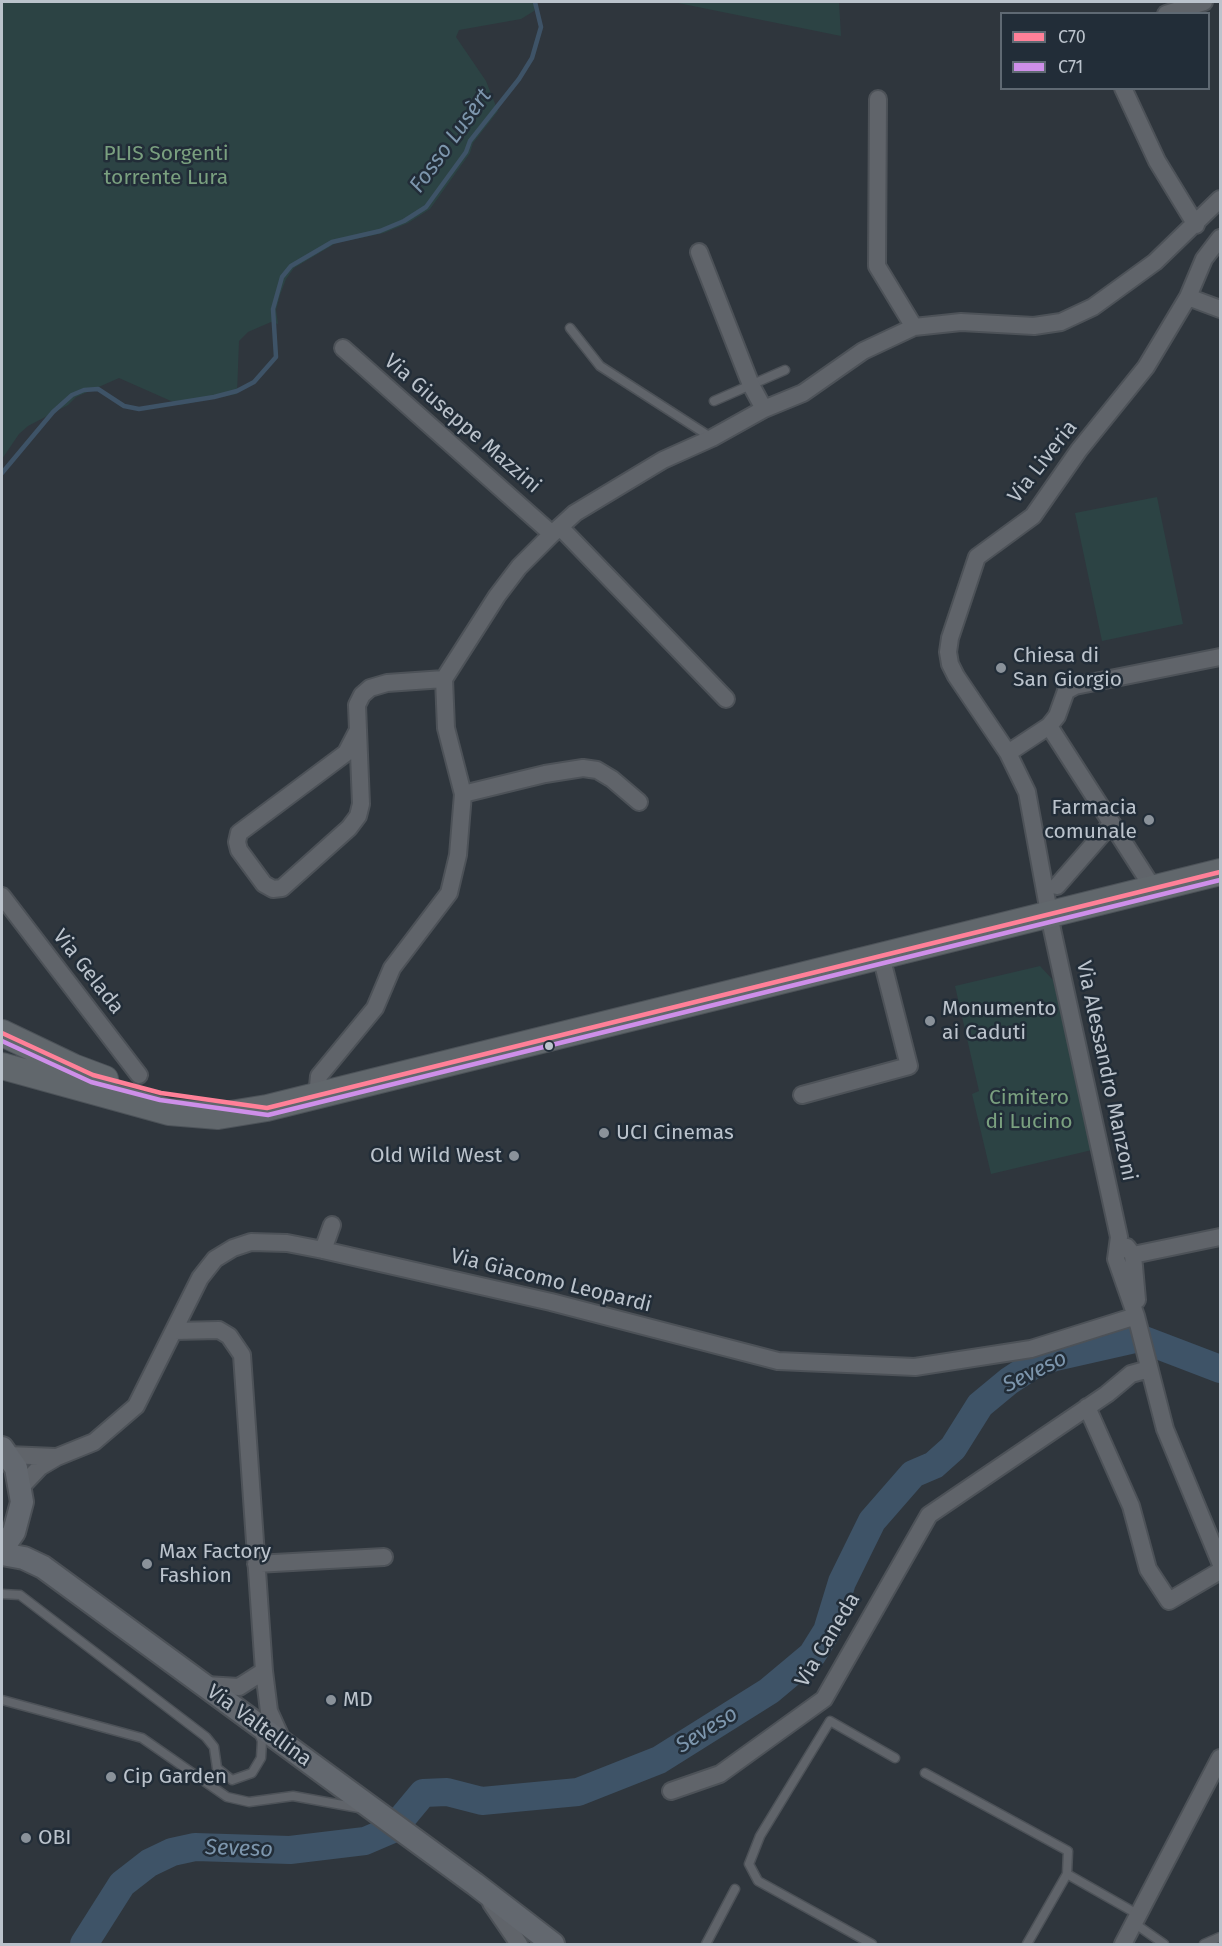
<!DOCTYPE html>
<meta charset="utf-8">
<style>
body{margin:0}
#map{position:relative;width:1222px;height:1946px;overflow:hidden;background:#2f363d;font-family:"Fira Sans",sans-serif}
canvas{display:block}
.frame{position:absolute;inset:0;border:3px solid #bbc3cc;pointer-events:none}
.legend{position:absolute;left:1000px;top:12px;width:210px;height:78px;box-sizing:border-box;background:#222d38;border:2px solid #5f6973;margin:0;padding:8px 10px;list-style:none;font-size:18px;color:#bbc3cc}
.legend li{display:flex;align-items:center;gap:12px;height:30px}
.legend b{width:30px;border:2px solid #5f6973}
</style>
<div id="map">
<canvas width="1222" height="1946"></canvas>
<div class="frame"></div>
<ul class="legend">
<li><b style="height:8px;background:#ff8098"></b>C70</li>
<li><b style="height:8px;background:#ce8fe9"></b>C71</li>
</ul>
</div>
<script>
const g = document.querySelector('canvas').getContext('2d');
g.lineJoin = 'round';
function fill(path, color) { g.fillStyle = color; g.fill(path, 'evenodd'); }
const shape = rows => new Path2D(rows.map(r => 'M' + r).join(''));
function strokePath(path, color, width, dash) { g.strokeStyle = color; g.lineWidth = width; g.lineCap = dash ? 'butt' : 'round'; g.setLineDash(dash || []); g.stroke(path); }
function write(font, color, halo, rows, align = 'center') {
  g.font = font + ' "Fira Sans",sans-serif'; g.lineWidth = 5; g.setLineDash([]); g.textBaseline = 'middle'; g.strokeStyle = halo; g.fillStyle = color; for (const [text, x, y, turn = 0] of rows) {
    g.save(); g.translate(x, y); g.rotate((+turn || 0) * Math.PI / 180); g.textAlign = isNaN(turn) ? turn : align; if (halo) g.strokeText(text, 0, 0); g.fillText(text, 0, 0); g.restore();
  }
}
const green = shape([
 [2,2,537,2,534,11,521,19,459,30,456,37,486,81,498,111,473,143,470,153,430,209,408,223,384,233,336,243,294,268,286,279,280,295,276,310,278,324,271,322,248,332,239,341,237,394,180,405,119,378,76,397,68,405,28,426,19,434,2,459],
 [673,2,839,2,841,36],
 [1157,497,1183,624,1102,641,1075,513],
 [1040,966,1053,980,1092,1150,991,1174,972,1094,979,1091,955,986]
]);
const stream = shape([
 [2,473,53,412,72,395,84,390,98,389,124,406,139,409,214,397,237,391,254,382,276,357,273,309,282,277,291,266,332,242,380,231,404,221,426,207,466,152,470,141,519,79,532,58,541,27,535,2]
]);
const river = shape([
 [84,1944,122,1884,149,1863,172,1852,195,1847,290,1850,365,1841,393,1829,423,1793,447,1792,482,1801,578,1792,659,1760,769,1691,812,1655,827,1631,842,1582,872,1521,913,1474,934,1465,953,1448,980,1405,1009,1381,1035,1364,1055,1357,1139,1338,1220,1369]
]);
const lane = shape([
 [570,328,600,366,712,438],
 [714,401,785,370],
 [2,1594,20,1595,206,1737,214,1747,217,1768,232,1780,252,1773,261,1758,262,1741,258,1731],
 [2,1700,142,1738,227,1797,249,1802,293,1796,359,1808],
 [925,1773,1068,1851,1067,1874,1139,1915],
 [1134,1923,1164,1944],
 [706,1944,735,1889],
 [872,1944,758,1881,749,1864,760,1836,830,1721,895,1758],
 [1027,1944,1067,1874],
 [1204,1944,1220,1937]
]);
const street = shape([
 [1166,14,1204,2],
 [1123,88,1157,161,1196,225],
 [878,99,877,266,914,327],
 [1220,238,1204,259,1188,297,1146,367,1079,450,1033,516,977,557,950,638,948,652,950,664,956,676,1008,753,1027,792,1052,929,1119,1237,1116,1259,1136,1316,1165,1429,1220,1562],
 [699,252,751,385,764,409],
 [1188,297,1220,309],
 [343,348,552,534],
 [560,527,726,699],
 [1049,726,1153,888],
 [358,730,346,753,239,833,237,842,239,850,264,884,273,889,282,888,349,828,358,816,361,804,358,730,357,705,362,695,370,688,387,683,444,679],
 [1008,753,1049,726,1057,716,1066,691,1075,686,1220,657],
 [463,794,545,774,583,768,597,770,612,779,639,802],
 [1057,886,1112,823],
 [2,896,139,1075],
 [802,1095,909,1066,881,956],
 [317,1096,319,1076,375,1008,392,968,449,893,458,855,463,794,446,728,444,679,497,596,519,567,552,534,575,513,663,460,712,438,764,409,803,393,863,351,914,327,961,322,1034,326,1061,322,1093,307,1155,262,1220,199],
 [1127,1247,1133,1255,1137,1300],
 [323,1250,332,1225],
 [1133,1255,1220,1237],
 [174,1331,219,1330,229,1336,242,1355,264,1671],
 [1087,1407,1131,1506,1148,1569,1169,1601,1220,1571],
 [8,1455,56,1457],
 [22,1486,40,1467,57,1457,94,1442,136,1406,200,1278,215,1259,233,1248,251,1242,287,1243,323,1250,551,1302,778,1361,915,1367,1031,1349,1136,1316],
 [256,1564,384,1557],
 [206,1685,239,1687,264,1671,269,1711,283,1742],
 [671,1791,720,1774,824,1699,929,1515,1107,1394,1131,1374,1149,1369],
 [491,1903,519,1944],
 [1123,1944,1220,1758]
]);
const secondary = shape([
 [2,1448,16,1468,22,1502,14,1532,2,1549],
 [2,1554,24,1558,43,1567,475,1884,553,1944]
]);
const primary = shape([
 [2,1033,73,1067,105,1079],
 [2,1066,169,1112,218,1116,267,1108,1220,872]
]);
const bus1 = shape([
 [2,1033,93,1075,161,1093,267,1108,1220,872]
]);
const bus2 = shape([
 [2,1041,91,1082,160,1100,268,1115,1220,880]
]);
const markers = [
 [1001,668,6,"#8a929a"],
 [1149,820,6,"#8a929a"],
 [930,1021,6,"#8a929a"],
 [549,1046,5,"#bbc3cc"],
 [604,1133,6,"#8a929a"],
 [514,1156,6,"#8a929a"],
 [147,1564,6,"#8a929a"],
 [331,1700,6,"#8a929a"],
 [111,1777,6,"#8a929a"],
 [26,1838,6,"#8a929a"]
];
const parkNames = [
 ["PLIS Sorgenti",166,154],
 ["torrente Lura",166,178],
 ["Cimitero",1029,1098],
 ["di Lucino",1029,1122]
];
const streetNames = [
 ["Via Giuseppe Mazzini",462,424,41],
 ["Via Liveria",1043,462,-52],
 ["Via Gelada",88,972,52],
 ["Via Alessandro Manzoni",1106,1071,78],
 ["Via Giacomo Leopardi",551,1281,14],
 ["Via Caneda",828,1640,-59],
 ["Via Valtellina",259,1726,36]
];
const poiNames = [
 ["Chiesa di",1013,656],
 ["San Giorgio",1013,680],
 ["Farmacia",1137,808,"right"],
 ["comunale",1137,832,"right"],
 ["Monumento",942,1009],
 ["ai Caduti",942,1033],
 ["UCI Cinemas",616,1133],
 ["Old Wild West",502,1156,"right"],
 ["Max Factory",159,1552],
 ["Fashion",159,1576],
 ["MD",343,1700],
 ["Cip Garden",123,1777],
 ["OBI",38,1838]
];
const waterNames = [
 ["Fosso Lusèrt",451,141,-54],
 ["Seveso",1035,1372,-26],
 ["Seveso",707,1730,-32],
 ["Seveso",239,1849,2]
];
fill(green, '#2c4344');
strokePath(stream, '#3e5367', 4.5);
strokePath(river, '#3e5367', 28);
strokePath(lane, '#4d5258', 11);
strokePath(street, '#4d5258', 20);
strokePath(secondary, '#4d5258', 26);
strokePath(primary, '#4d5359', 28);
strokePath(lane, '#60646a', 8);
strokePath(street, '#60646a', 16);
strokePath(secondary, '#63686f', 22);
strokePath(primary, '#61676c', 26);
strokePath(bus1, '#ff8098', 4.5);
strokePath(bus2, '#ce8fe9', 4.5);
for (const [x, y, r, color] of markers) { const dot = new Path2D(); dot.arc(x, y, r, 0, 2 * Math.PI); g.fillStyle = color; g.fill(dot); strokePath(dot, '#222d38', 2); }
write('21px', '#7aa07f', '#222d38', parkNames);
write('21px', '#bbc3cc', '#222d38', streetNames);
write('21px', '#bbc3cc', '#222d38', poiNames, 'left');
write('italic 22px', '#7d96ad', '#222d38', waterNames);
</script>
